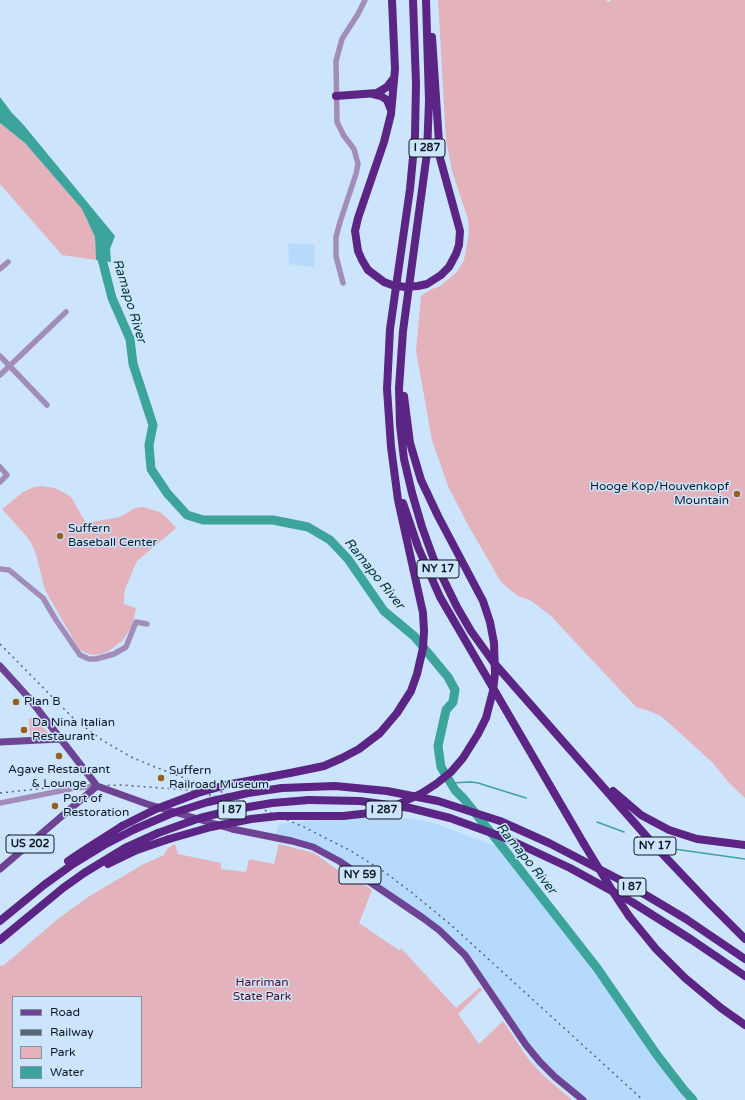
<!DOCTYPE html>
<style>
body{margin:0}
#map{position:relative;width:745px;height:1100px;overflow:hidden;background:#cce5fc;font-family:"Varela Round",sans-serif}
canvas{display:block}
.legend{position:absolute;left:12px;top:996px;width:130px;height:92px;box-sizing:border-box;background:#cce5fc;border:1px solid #8093a5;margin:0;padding:5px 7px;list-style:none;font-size:12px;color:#0e1923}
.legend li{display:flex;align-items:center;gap:8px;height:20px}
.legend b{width:20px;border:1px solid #8093a5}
</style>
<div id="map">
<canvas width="745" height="1100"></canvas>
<ul class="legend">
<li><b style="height:5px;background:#6e4394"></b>Road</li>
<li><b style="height:5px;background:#576776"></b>Railway</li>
<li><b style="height:11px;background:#e3b2bb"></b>Park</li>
<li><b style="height:11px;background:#3ca49b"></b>Water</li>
</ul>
</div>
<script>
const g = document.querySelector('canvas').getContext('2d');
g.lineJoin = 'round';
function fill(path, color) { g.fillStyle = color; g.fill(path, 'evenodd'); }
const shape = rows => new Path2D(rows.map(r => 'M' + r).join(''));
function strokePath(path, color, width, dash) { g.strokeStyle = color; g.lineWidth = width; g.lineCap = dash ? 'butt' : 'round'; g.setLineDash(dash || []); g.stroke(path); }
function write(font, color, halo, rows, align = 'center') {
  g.font = font + ' "Varela Round",sans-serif'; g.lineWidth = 3; g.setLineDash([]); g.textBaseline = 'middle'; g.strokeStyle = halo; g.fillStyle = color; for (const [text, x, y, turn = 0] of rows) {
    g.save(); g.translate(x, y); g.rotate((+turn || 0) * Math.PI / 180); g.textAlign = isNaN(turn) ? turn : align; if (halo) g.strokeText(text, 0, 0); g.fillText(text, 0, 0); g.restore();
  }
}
const built = shape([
 [288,243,315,245,314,267,293,264,292,266,289,264],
 [391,816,431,822,504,849,597,968,657,1055,684,1090,693,1100,583,1100,540,1062,454,943,324,853,275,837,279,824,328,819]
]);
const green = shape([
 [438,0,605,0,609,2,611,0,745,0,745,798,730,784,712,762,661,716,649,711,636,707,550,615,530,600,518,596,501,582,468,525,448,486,432,440,416,351,421,296,430,290,440,286,457,272,464,260,469,233,468,219,452,171,446,140],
 [0,123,25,143,82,209,95,237,96,260,62,255,0,184],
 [42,486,54,488,63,492,71,497,86,523,120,517,135,508,143,507,160,512,167,518,176,528,137,561,125,589,124,598,124,604,136,608,132,626,123,640,109,651,101,654,93,655,86,653,79,649,45,590,36,554,31,543,27,537,2,509,23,492,34,487],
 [34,717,50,735,30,736,29,719],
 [175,844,178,854,221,863,221,869,246,872,249,859,274,864,279,844,314,853,346,876,348,874,372,890,359,923,400,951,401,948,456,1008,480,987,482,990,458,1014,479,1044,503,1021,529,1060,544,1076,572,1100,0,1100,0,966,4,965,59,918,88,897,142,865,164,855,168,848],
 [13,997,141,997,141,1087,13,1087]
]);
const water = shape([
 [0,97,12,113,22,123,115,236,110,249,111,262,96,260,95,237,82,209,25,143,0,123]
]);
const stream = shape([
 [450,783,471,782,478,783,526,798],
 [597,822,624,832],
 [674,849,745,859]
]);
const river = shape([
 [102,250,101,255,112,298,130,339,133,364,153,425,149,445,151,469,167,493,187,515,203,520,273,520,308,527,330,540,348,559,384,611,414,636,448,677,455,690,453,702,446,710,438,746,441,767,455,790,464,799,504,849,597,968,657,1055,684,1090,693,1100]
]);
const minor = shape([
 [0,269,8,262],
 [343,283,336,256,336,237,340,222,356,174,358,164,354,149,344,136,337,122,336,61,342,39,358,14,365,0],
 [0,356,47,405],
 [0,375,66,312],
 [0,467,7,475,0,482],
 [0,569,9,570,43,598,56,620,80,655,89,659,96,659,114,654,126,647,136,622,147,624],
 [0,803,75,788,97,786]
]);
const major = shape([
 [0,666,29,698,97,786,147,804,232,829,292,841,313,847,339,861,423,918,439,930,465,955,526,1045,540,1062,555,1077,583,1100],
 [0,742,61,739],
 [0,869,97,786]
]);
const highway = shape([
 [426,0,429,101,427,153,403,331,399,388,400,425,404,459,412,493,422,527,434,560,457,607,471,631,494,663,654,845,708,902,745,939],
 [432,37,440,158,460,231,459,245,456,254,449,267,441,275],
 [373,94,381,96,387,100,391,110],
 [336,96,377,93,387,87,394,78],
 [368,270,362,260,358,251,355,231,358,218,384,142,391,114,395,69,392,0],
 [404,396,410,443,421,480,438,516,483,601,490,622,494,643],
 [403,503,418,547,440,597,584,844],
 [290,773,324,766,342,758,359,749,380,733,397,713,411,691,417,674,423,648,424,631,423,613,398,500,391,447,387,389,390,329,410,189,415,136,416,84,413,0],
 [282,788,335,786,387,791,438,801,500,821,549,843,624,882,686,919,745,959],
 [613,791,641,815,669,830,697,839,745,845],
 [309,800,360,801,410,808,450,818,508,839,570,868,632,902,692,940,745,976],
 [68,861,86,849,122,826],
 [108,864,137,850,169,839],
 [629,916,656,949,685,978,721,1008,745,1025],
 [0,921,44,885,73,864,104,845,135,829],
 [0,940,63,888,84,873,125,848,158,833]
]);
const rail = shape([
 [0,644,74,719,102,740,131,757,155,767,227,794,306,828,351,851,383,871,411,892,451,925,643,1100],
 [0,793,56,787,122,785,188,790,223,798]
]);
const highwayBridge = shape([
 [368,270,384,282,392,285,405,287,418,286,427,284,441,275],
 [122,826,156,809,198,793,226,785,290,773],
 [135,829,170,814,208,802,248,793,282,788],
 [158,833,200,818,237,809,272,803,309,800],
 [169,839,211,827,251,819,278,816,343,816,370,813,395,806,422,793,436,784,451,772,463,758,478,734,486,718,493,691,495,673,494,643],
 [584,844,615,895,629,916]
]);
const markers = [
 [737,494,4,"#975f1a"],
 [60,536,4,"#975f1a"],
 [16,702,4,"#975f1a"],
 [24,730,4,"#975f1a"],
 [59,756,4,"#975f1a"],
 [161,778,4,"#975f1a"],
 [55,806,4,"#975f1a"]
];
const shields = [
 [427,148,36],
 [438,569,42],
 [232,810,28],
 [384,810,36],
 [30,844,48],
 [655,846,42],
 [360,875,42],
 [632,887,28]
];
const shieldNames = [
 ["I 287",427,148],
 ["NY 17",438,569],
 ["I 87",232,810],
 ["I 287",384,810],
 ["US 202",30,844],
 ["NY 17",655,846],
 ["NY 59",360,875],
 ["I 87",632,887]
];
const poiNames = [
 ["Hooge Kop/Houvenkopf",729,487,"right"],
 ["Mountain",729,501,"right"],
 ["Suffern",68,529],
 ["Baseball Center",68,543],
 ["Plan B",24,702],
 ["Da Nina Italian",32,723],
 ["Restaurant",32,737],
 ["Agave Restaurant",59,770,"center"],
 ["& Lounge",59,784,"center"],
 ["Suffern",169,771],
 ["Railroad Museum",169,785],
 ["Port of",63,799],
 ["Restoration",63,813]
];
const parkNames = [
 ["Harriman",262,983],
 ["State Park",262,997]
];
const waterNames = [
 ["Ramapo River",129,301,73],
 ["Ramapo River",374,574,51],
 ["Ramapo River",526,859,51]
];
fill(built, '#b5dafb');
fill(green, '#e3b2bb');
fill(water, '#3ca49b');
strokePath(stream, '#3ca49b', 1.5);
strokePath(river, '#3ca49b', 9);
strokePath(minor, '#a28dba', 5.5);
strokePath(major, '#6e4394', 7);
strokePath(highway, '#5b2485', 8);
strokePath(rail, '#576776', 1.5, [2, 4]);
strokePath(highwayBridge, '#5b2485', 8);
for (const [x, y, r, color] of markers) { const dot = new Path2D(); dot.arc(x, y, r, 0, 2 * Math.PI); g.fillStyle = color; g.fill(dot); strokePath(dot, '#cce5fc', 1.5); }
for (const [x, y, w] of shields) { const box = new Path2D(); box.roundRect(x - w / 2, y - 9, w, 18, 3); g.fillStyle = '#cce5fc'; g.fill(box); strokePath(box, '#0e1923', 1); }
write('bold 11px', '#0e1923', null, shieldNames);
write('12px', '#0e1923', '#cce5fc', poiNames, 'left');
write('12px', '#500b23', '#cce5fc', parkNames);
write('italic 13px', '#043632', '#cce5fc', waterNames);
</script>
